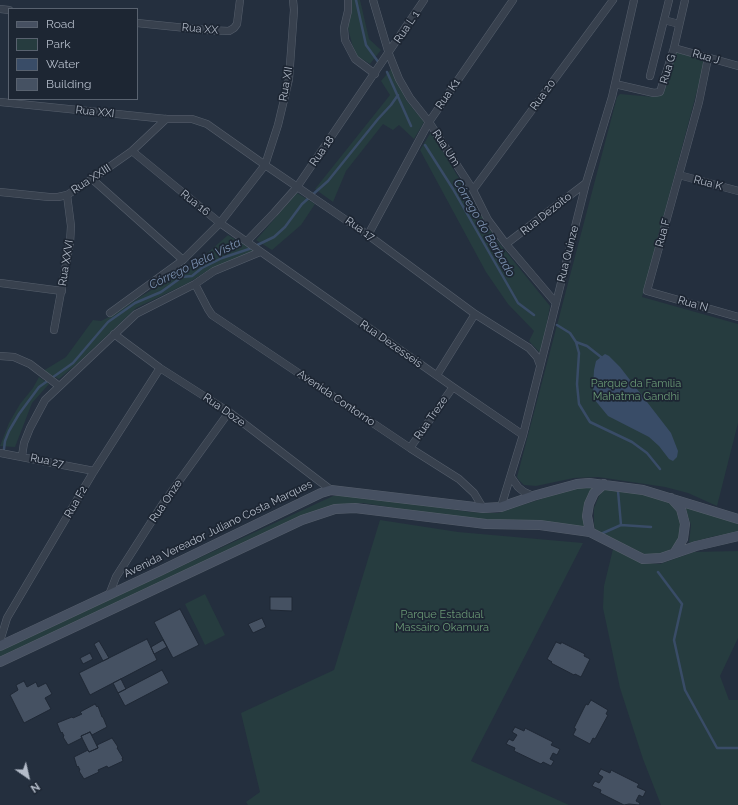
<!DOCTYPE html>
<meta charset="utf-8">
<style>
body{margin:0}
#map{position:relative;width:738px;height:805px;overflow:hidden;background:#242f3e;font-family:Raleway,sans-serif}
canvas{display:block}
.legend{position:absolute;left:8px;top:8px;width:130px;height:92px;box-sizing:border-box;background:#1d2633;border:1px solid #59626f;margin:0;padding:5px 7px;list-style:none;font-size:12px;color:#b4bcc9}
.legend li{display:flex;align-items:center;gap:8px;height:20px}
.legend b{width:20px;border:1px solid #59626f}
.north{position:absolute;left:8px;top:757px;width:40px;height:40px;-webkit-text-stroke:3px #1d2633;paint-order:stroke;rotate:146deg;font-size:11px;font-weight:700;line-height:16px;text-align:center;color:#b4bcc9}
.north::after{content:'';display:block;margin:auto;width:14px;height:18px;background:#b4bcc9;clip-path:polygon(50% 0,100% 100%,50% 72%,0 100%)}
</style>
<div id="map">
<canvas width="738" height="805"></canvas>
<ul class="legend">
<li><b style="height:5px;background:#465061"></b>Road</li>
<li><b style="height:11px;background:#263c3f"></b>Park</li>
<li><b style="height:11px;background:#394c67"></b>Water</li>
<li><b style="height:11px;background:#455162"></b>Building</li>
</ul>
<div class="north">N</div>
</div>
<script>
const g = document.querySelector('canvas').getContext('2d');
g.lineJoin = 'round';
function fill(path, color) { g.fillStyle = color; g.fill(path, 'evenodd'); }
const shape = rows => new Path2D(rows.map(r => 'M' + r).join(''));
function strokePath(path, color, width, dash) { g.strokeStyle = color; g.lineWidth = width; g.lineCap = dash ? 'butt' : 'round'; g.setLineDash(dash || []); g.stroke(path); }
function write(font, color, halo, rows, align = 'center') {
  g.font = font + ' Raleway,sans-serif'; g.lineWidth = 3.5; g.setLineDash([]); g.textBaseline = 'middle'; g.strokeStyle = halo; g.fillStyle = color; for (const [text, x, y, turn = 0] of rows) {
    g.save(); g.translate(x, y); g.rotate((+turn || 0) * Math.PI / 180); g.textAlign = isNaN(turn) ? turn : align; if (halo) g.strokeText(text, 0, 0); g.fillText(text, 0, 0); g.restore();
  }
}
const green = shape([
 [350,0,360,0,369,39,381,50,370,64,357,56,352,44,348,28,352,10],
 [676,52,705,61,642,297,738,324,738,423,717,506,688,493,665,487,598,477,574,478,536,486,524,485,519,480,517,477,617,97,620,94,654,97,663,93,665,89],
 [391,69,406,100,424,122,414,139,399,125,393,130,383,124,346,171,333,202,315,189,390,95,381,81],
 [431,132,495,238,550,306,541,354,529,341,534,331,508,304,486,272,420,150],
 [297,193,315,204,301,225,272,250,256,240],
 [228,235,254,251,207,271,188,283,136,308,78,363,59,379,43,371,66,357,93,320,101,321,115,314,140,297,196,263],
 [39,377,49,384,32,403,15,447,0,446,9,423,20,404,33,388],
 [581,486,597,487,586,528,558,523,466,519,363,503,344,504,328,507,316,511,0,658,0,650,333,496,345,495,383,499,470,512,485,513,498,513],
 [609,487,664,498,673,505,678,512,682,525,680,535,678,541,672,548,664,554,650,556,644,554,598,531,595,529,594,524,594,508,599,496,602,492],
 [684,504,738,524,738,533,715,536,689,543,691,525],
 [380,520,458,532,583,543,471,761,569,805,248,805,246,802,260,792,241,713,334,670],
 [613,549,642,563,660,564,694,552,738,551,738,638,720,676,729,700,738,700,738,805,661,805,643,759,620,688,603,608,604,586],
 [205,594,225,635,205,645,185,604]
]);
const water = shape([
 [605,354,609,356,620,367,671,433,678,451,677,457,673,461,669,459,659,446,649,437,608,416,594,399,593,388,594,370,596,361]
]);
const stream = shape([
 [356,0,366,45,379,63],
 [387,72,411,126],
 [425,145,453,189,518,303,534,315],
 [557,325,570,333,576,342,579,353,577,384,579,404,590,422,632,442,647,453,660,469],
 [576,342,587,346,601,357],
 [4,449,5,441,9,431,19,414,39,387,73,363,108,322,135,303,161,292,182,277,192,276,202,268,222,258,249,249,274,237,285,227,302,204,328,181,378,119,391,105,398,95],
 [621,525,651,527],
 [603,533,621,525,618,491],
 [658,572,682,604,674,640,685,690,717,748,738,748]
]);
const building = shape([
 [270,597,292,597,292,611,270,610,270,597],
 [180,609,199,645,173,658,154,622,180,609],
 [262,618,266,627,253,633,248,624,262,618],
 [147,639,157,660,90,695,79,673,147,639],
 [163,640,167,647,154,654,151,647,163,640],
 [99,641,109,658,103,661,94,644,99,641],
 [556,642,561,644,561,642,585,654,584,656,590,659,581,677,575,674,574,675,551,663,552,662,547,659,556,642],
 [90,653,93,659,83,664,80,658,90,653],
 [162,670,169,683,125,706,118,693,162,670],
 [121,679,126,689,118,693,113,683,121,679],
 [24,681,27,687,36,682,38,687,46,683,52,694,45,698,51,709,24,723,10,695,18,690,16,685,24,681],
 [591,700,608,710,606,714,608,715,595,739,593,738,590,744,573,735,576,729,574,728,586,704,588,705,591,700],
 [95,704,97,707,98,706,102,717,103,717,107,727,92,735,90,732,81,736,82,738,68,745,63,737,64,736,62,732,61,733,57,723,72,717,73,718,82,714,80,712,95,704],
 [515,727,524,731,525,728,553,742,551,745,560,749,557,755,553,753,550,759,554,761,551,766,543,762,541,764,514,751,515,748,506,744,509,739,513,741,517,735,512,732,515,727],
 [90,732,98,748,89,752,81,736,90,732],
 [112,738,118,747,117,748,123,758,122,758,123,761,108,768,107,766,98,770,99,772,84,779,79,771,80,770,78,766,77,767,74,757,88,750,89,752,98,748,97,745,112,738],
 [601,769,610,773,611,770,639,784,637,787,646,791,643,797,639,795,636,801,640,803,639,805,629,804,624,805,600,793,601,790,592,786,595,781,599,783,603,777,598,774,601,769]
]);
const minor = shape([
 [348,0,348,11,344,28,345,40,355,59,375,74],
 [373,0,389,54,399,79,410,98,429,122,473,190,488,220,506,244,556,303],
 [0,9,9,10],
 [664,20,679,24],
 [137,23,206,30,229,31,234,28,237,24,240,0],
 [674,48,738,66],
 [708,58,699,102,647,291,738,317],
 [650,76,669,0],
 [615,84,654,93,660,92,674,48,685,0],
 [0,102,166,119,192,119,207,124,265,165,368,235,475,314,529,348,537,357,540,365],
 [132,151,220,223,453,387,523,435],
 [679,175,738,191],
 [92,179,183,260],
 [473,190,613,0],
 [0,192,49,197,58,197,67,195,92,179,132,151,166,119],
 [368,235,429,122,513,0],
 [247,241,274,213,297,187,424,0],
 [506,244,586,183],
 [0,283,62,291],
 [195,284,208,309,212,315,410,448,459,479,474,493,483,508],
 [110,313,183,260,220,223,265,165,278,125,289,79,294,10,293,0],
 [54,330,70,243,71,226,67,195],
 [114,334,160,368,229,412,331,490],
 [0,356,14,357,30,364,59,386],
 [437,375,475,314],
 [410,448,453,387],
 [0,453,94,471],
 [22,456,24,443,30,428,45,400,136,314,195,284,214,271,260,252],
 [511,477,518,487,524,492,533,496],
 [501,507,523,435,586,183,612,97,634,0],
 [109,595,116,577,164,502,229,412],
 [0,641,7,618,94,471,160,368]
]);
const secondary = shape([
 [671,498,681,509,685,524,683,539,675,552],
 [590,532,587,516,589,504,594,493,604,484],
 [0,646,160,571,321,493,331,490,483,508,501,507,533,496,577,484,589,483,643,490,738,519],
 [0,662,302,520,335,509,355,508,486,524,540,525,590,532,643,559,661,558,696,546,738,536]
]);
const streetNames = [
 ["Rua L 1",407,27,-56],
 ["Rua XX",200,29,5],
 ["Rua J",706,57,16],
 ["Rua G",668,69,-73],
 ["Rua XII",286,84,-80],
 ["Rua K1",448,94,-55],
 ["Rua 20",543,95,-54],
 ["Rua XXI",95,112,6],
 ["Rua Um",446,148,57],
 ["Rua 18",322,151,-55],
 ["Rua XXIII",91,179,-33],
 ["Rua K",708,183,15],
 ["Rua 16",195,203,39],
 ["Rua Dezoito",546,214,-38],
 ["Rua 17",360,229,35],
 ["Rua F",663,233,-75],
 ["Rua Quinze",568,254,-76],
 ["Rua XXVI",66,263,-81],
 ["Rua N",693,304,16],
 ["Rua Dezesseis",391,344,35],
 ["Avenida Contorno",336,398,34],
 ["Rua Doze",224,410,35],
 ["Rua Treze",431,418,-55],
 ["Rua 27",47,461,11],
 ["Rua Onze",166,501,-56],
 ["Rua F2",76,502,-60],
 ["Avenida Vereador Juliano Costa Marques",218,529,-26]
];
const parkNames = [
 ["Parque da Família",636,384],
 ["Mahatma Gandhi",636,397],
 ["Parque Estadual",442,615],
 ["Massairo Okamura",442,628]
];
const waterNames = [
 ["Córrego do Barbado",484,228,60],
 ["Córrego Bela Vista",195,264,-26]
];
fill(green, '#263c3f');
fill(water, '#394c67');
strokePath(stream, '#394c67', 2.5);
fill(building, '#455162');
strokePath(building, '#1f2835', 1);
strokePath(minor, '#565f6c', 8);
strokePath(secondary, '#565f6c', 10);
strokePath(minor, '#38414e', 7);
strokePath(secondary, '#465061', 9);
write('11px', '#b4bcc9', '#1d2633', streetNames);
write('11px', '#6b9a76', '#1d2633', parkNames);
write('italic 12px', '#7c92b1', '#1d2633', waterNames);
</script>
